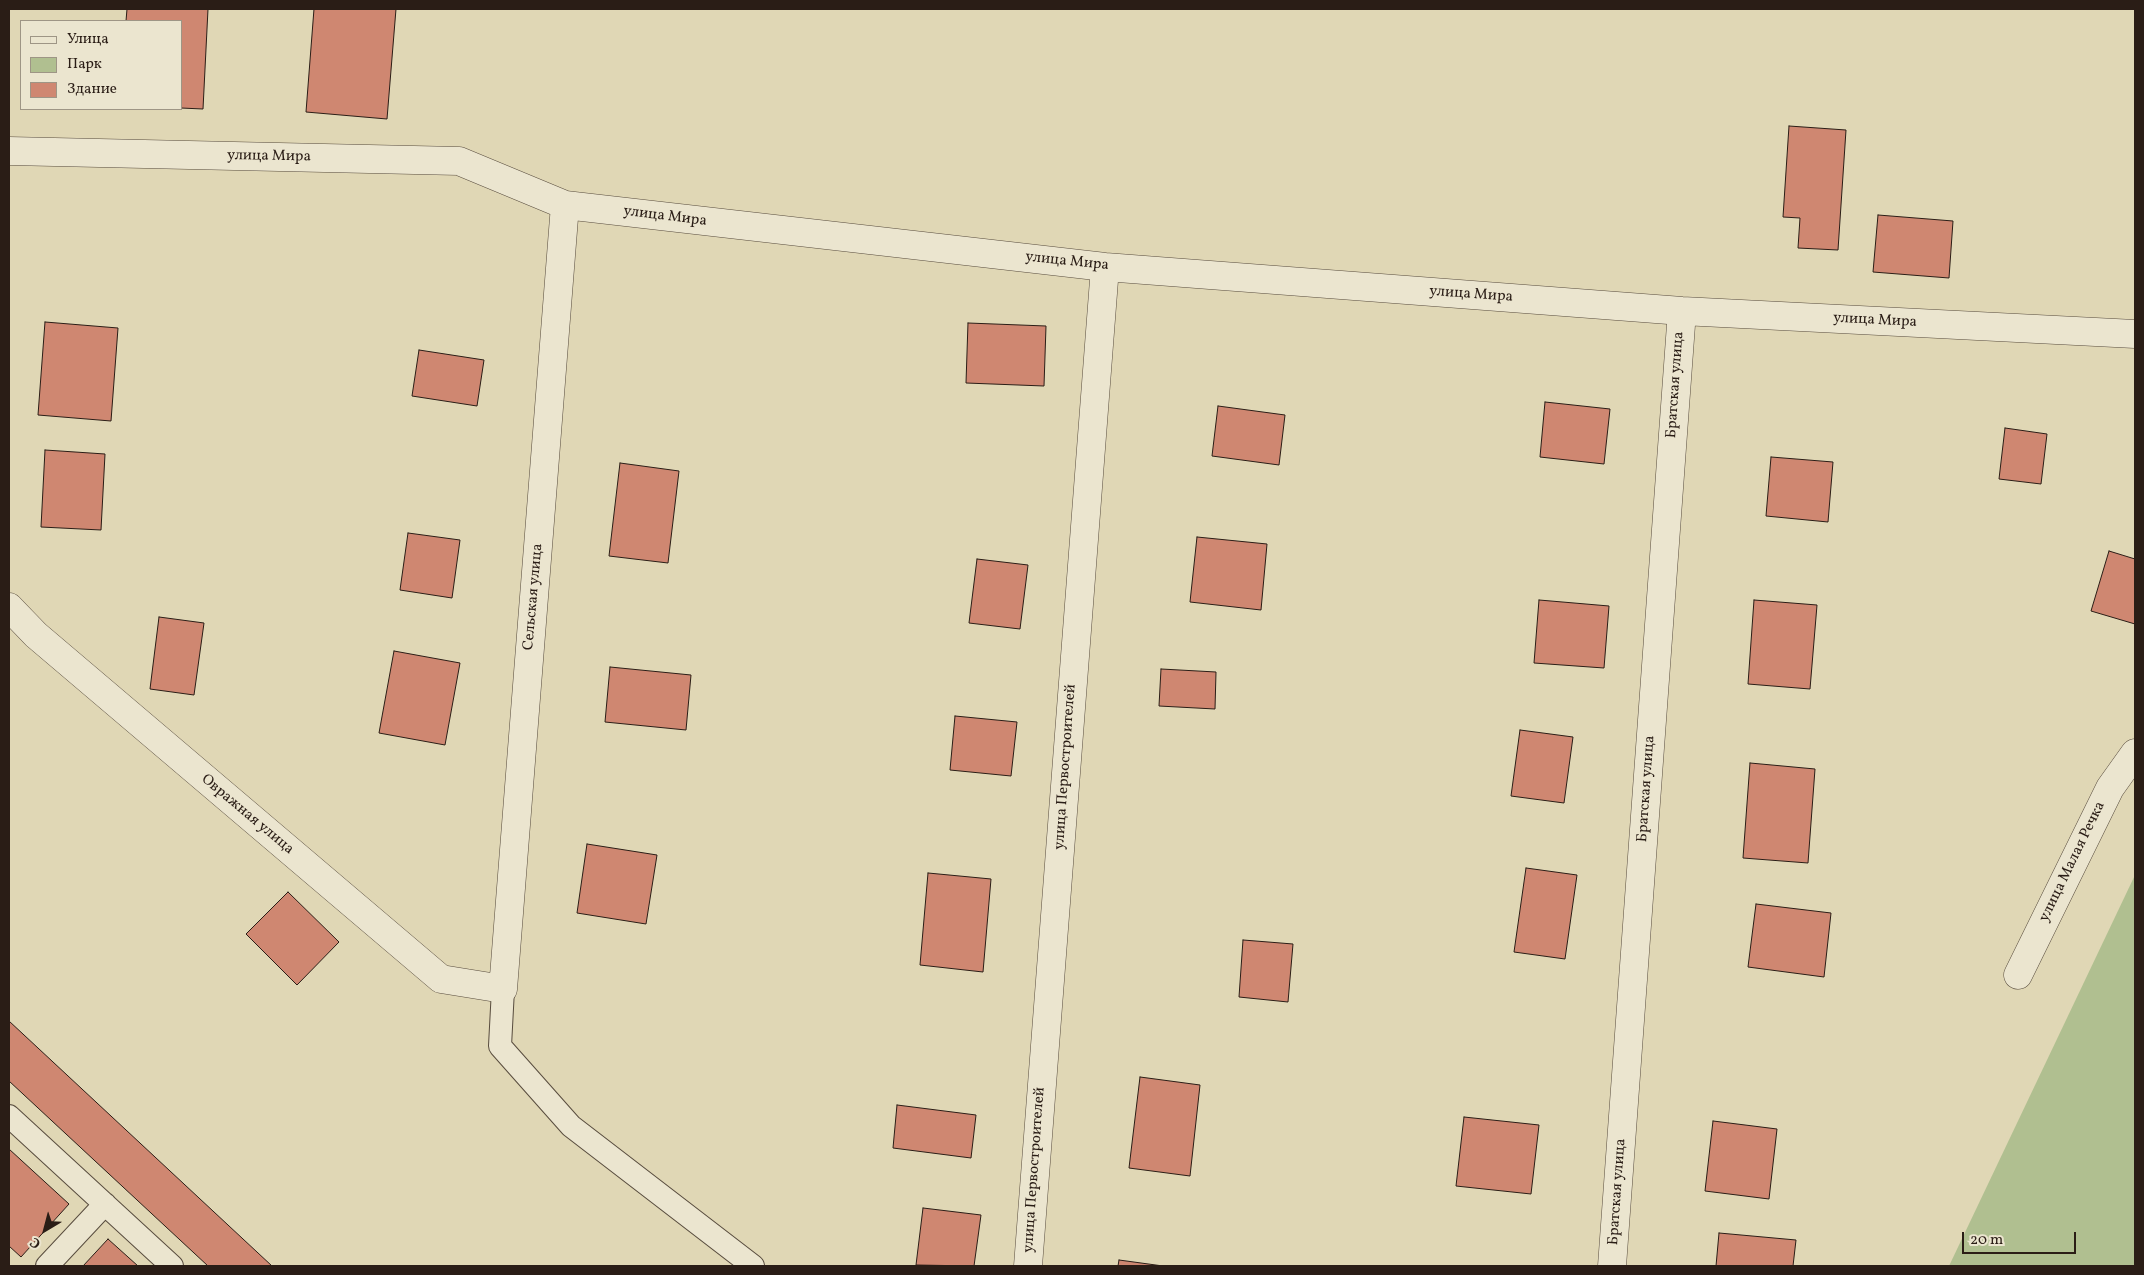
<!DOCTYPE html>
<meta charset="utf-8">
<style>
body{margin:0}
#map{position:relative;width:2144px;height:1275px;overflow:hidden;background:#e0d7b5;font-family:Vollkorn,serif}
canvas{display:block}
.frame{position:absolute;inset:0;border:10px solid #2a1d16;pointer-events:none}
.legend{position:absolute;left:20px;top:20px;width:162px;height:90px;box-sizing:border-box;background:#ebe5cf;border:1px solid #9e9585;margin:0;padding:6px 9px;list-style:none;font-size:15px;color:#2a1d16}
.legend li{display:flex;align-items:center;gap:10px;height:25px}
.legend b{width:25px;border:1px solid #9e9585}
.north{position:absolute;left:20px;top:1205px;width:50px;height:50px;-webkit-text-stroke:4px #ebe5cf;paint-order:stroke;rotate:217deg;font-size:14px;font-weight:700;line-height:20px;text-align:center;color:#2a1d16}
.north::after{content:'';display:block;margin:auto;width:18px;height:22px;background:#2a1d16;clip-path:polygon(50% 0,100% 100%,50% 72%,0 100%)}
.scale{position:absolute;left:1962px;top:1232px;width:114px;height:22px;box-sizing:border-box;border:2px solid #2a1d16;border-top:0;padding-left:6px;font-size:15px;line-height:18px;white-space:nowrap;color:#2a1d16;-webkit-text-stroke:4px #ebe5cf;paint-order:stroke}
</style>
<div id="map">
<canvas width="2144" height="1275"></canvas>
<div class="frame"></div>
<ul class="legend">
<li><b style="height:6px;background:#ebe5cf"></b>Улица</li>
<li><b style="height:14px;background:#b0bf90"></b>Парк</li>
<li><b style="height:14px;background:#cf8771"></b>Здание</li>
</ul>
<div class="north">С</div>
<div class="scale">20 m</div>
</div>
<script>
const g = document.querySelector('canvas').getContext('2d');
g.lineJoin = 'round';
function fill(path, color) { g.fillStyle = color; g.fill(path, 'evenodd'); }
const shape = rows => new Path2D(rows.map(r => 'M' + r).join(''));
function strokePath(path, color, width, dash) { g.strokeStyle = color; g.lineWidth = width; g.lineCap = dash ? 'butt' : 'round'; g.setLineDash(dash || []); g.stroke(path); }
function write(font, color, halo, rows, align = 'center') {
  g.font = font + ' Vollkorn,serif'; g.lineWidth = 5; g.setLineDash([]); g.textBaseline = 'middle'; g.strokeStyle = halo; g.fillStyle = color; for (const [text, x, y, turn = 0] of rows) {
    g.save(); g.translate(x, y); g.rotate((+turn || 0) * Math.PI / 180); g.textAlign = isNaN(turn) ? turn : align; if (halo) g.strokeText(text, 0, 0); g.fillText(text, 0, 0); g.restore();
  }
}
const green = shape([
 [2135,875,2135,1266,1949,1266]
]);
const building = shape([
 [127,9,208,9,203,109,181,108,181,21,126,21,127,9],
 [314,9,396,9,387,119,306,112,314,9],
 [1789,126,1846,130,1838,250,1798,248,1800,218,1783,217,1789,126],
 [1878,215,1953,221,1949,278,1873,272,1878,215],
 [45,322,118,328,111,421,38,415,45,322],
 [968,323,1046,326,1044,386,966,383,968,323],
 [419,350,484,360,477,406,412,396,419,350],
 [1545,402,1610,409,1604,464,1540,457,1545,402],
 [1218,406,1285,415,1279,465,1212,456,1218,406],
 [2005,428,2047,434,2041,484,1999,479,2005,428],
 [45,450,105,454,101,530,41,527,45,450],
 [1771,457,1833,462,1828,522,1766,516,1771,457],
 [620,463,679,471,668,563,609,556,620,463],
 [408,533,460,540,452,598,400,590,408,533],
 [1197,537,1267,544,1261,610,1190,602,1197,537],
 [2109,551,2135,559,2135,624,2091,611,2109,551],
 [977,559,1028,565,1020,629,969,623,977,559],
 [1539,600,1609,606,1604,668,1534,663,1539,600],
 [1754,600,1817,605,1810,689,1748,684,1754,600],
 [159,617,204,623,194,695,150,689,159,617],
 [394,651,460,663,445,745,379,733,394,651],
 [610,667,691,675,686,730,605,722,610,667],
 [1161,669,1216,672,1215,709,1159,706,1161,669],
 [955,716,1017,722,1011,776,950,770,955,716],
 [1520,730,1573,737,1564,803,1511,796,1520,730],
 [1750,763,1815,769,1808,863,1743,858,1750,763],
 [587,844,657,855,646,924,577,913,587,844],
 [1526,868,1577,875,1565,959,1514,952,1526,868],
 [928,873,991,879,983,972,920,965,928,873],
 [288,892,339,942,297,985,246,934,288,892],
 [1756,904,1831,913,1824,977,1748,967,1756,904],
 [1243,940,1293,944,1288,1002,1239,997,1243,940],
 [9,1021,272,1266,208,1266,9,1081,9,1021],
 [1140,1077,1200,1085,1190,1176,1129,1168,1140,1077],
 [897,1105,976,1115,971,1158,893,1148,897,1105],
 [1464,1117,1539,1125,1531,1194,1456,1186,1464,1117],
 [1713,1121,1777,1129,1769,1199,1705,1191,1713,1121],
 [9,1149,69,1204,21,1257,9,1246,9,1149],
 [923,1208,981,1215,974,1266,916,1265,923,1208],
 [1719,1233,1796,1240,1793,1266,1716,1266,1719,1233],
 [108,1239,138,1266,83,1266,108,1239],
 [1119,1260,1163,1266,1118,1266,1119,1260]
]);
const lane = shape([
 [503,989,500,1046,571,1126,753,1266],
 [9,1116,172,1266],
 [47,1266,105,1204]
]);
const street = shape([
 [9,151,459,161,565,205,1105,267,1682,311,2135,334],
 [9,607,36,635,441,979,503,989,565,205],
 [2018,975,2110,788,2135,753],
 [1028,1266,1105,267],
 [1612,1266,1682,311]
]);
const streetNames = [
 ["улица Мира",269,157,1],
 ["улица Мира",665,217,7],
 ["улица Мира",1067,262,6],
 ["улица Мира",1471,295,4],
 ["улица Мира",1875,321,3],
 ["Братская улица",1676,385,-86],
 ["Сельская улица",534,597,-85],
 ["улица Первостроителей",1066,767,-86],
 ["Братская улица",1647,789,-86],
 ["Овражная улица",247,815,40],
 ["улица Малая Речка",2073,862,-64],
 ["улица Первостроителей",1035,1170,-86],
 ["Братская улица",1618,1192,-86]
];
fill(green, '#b0bf90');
fill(building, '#cf8771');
strokePath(building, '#2a1d16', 1);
strokePath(lane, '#584c3e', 24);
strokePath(street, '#584c3e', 29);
strokePath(lane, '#ebe5cf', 22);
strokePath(street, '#ebe5cf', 28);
write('15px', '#2a1d16', '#ebe5cf', streetNames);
</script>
